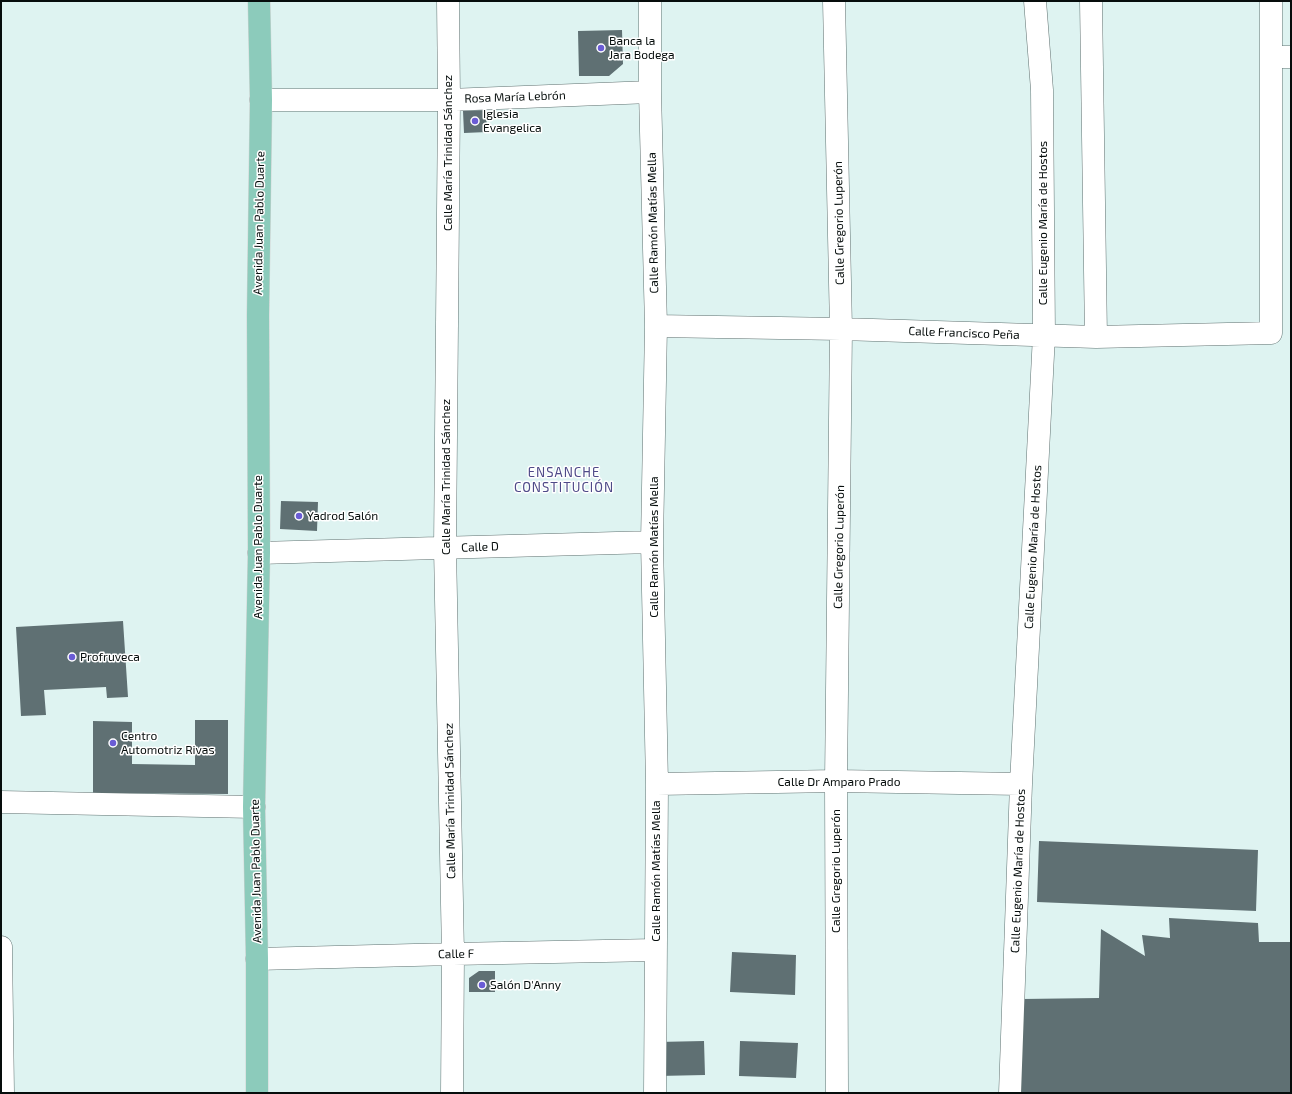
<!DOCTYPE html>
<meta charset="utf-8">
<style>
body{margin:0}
#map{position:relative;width:1292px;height:1094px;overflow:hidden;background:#def3f1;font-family:"Exo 2",sans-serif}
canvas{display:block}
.frame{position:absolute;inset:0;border:2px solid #060d0c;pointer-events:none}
</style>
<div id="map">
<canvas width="1292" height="1094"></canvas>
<div class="frame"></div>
</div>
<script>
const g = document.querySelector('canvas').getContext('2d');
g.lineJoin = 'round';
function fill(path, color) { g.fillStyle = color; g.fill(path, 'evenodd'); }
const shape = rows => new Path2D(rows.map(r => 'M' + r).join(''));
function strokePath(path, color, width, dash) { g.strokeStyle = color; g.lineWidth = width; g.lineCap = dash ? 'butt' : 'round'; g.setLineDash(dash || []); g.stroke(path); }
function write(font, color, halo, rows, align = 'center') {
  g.font = font + ' "Exo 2",sans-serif'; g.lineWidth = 3; g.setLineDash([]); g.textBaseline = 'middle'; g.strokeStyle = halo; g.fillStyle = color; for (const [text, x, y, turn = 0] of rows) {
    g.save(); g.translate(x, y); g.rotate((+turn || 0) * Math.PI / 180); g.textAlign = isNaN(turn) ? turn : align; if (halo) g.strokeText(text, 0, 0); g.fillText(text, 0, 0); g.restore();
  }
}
const building = shape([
 [622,30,623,64,609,76,579,76,578,31],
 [486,110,487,132,464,133,463,111],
 [281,501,318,502,317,531,280,529],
 [123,621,128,697,107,698,106,687,44,690,46,715,21,716,16,627],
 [195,720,228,720,228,794,93,793,93,721,132,722,132,764,195,765],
 [1039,841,1258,850,1256,911,1037,902],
 [1169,918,1258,923,1259,942,1291,942,1291,1093,1020,1093,1022,999,1099,998,1101,929,1145,956,1142,935,1170,938],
 [732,952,796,955,795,995,730,992],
 [479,971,495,971,495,992,469,992,469,978],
 [704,1041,705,1075,658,1076,657,1042],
 [740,1041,798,1043,796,1078,739,1076]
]);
const minor = shape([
 [448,1,449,100,445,548,453,954,452,1093],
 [650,1,650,92,656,326,652,542,657,784,655,1093],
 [834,1,841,329,836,781,837,1093],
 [1091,1,1096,337],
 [1271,57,1291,57],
 [261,100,449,100,650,92],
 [656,326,841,329,1096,337,1271,333,1271,1],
 [259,553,652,542],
 [657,784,836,781,1021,784],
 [1,802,254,807],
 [1,947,3,1093],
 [257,959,453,954,655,950],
 [1010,1093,1021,784,1044,335,1042,90,1035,1]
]);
const major = shape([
 [257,1093,257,959,254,807,259,553,258,315,261,100,259,1]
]);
const markers = [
 [601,48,4,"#6a5cd5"],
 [475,121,4,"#6a5cd5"],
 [299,516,4,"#6a5cd5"],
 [72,657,4,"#6a5cd5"],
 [113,743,4,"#6a5cd5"],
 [482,985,4,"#6a5cd5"]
];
const poiNames = [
 ["Banca la",609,41],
 ["Jara Bodega",609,55],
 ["Iglesia",483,114],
 ["Evangelica",483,128],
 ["Yadrod Salón",307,516],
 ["Profruveca",80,657],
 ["Centro",121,736],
 ["Automotriz Rivas",121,750],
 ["Salón D'Anny",490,985]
];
const streetNames = [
 ["Rosa María Lebrón",515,97,-2],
 ["Calle María Trinidad Sánchez",448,153,-90],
 ["Avenida Juan Pablo Duarte",259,223,-89],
 ["Calle Ramón Matías Mella",653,223,-91],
 ["Calle Gregorio Luperón",839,223,-91],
 ["Calle Eugenio María de Hostos",1043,223,-90],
 ["Calle Francisco Peña",964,333,2],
 ["Calle María Trinidad Sánchez",446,477,-90],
 ["Avenida Juan Pablo Duarte",258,547,-90],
 ["Calle D",480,547,-2],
 ["Calle Ramón Matías Mella",654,547,-90],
 ["Calle Gregorio Luperón",839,547,-89],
 ["Calle Eugenio María de Hostos",1033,547,-87],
 ["Calle Dr Amparo Prado",839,782],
 ["Calle María Trinidad Sánchez",450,801,-91],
 ["Avenida Juan Pablo Duarte",256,871,-91],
 ["Calle Ramón Matías Mella",656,871,-90],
 ["Calle Gregorio Luperón",836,871,-90],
 ["Calle Eugenio María de Hostos",1018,871,-88],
 ["Calle F",456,954,-1]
];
const neighbourhoodNames = [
 ["ENSANCHE",564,473],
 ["CONSTITUCIÓN",564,488]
];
fill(building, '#5f7073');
strokePath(minor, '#607271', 23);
strokePath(major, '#d2d3d3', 23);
strokePath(minor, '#fff', 22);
strokePath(major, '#8ccbbb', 22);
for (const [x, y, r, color] of markers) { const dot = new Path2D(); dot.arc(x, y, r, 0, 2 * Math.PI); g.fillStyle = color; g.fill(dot); strokePath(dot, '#fff', 1.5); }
write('12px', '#060d0c', '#fff', poiNames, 'left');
write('12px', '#060d0c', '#fff', streetNames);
g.letterSpacing = '1px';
write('13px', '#4e4a88', '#fff', neighbourhoodNames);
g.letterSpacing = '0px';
</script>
